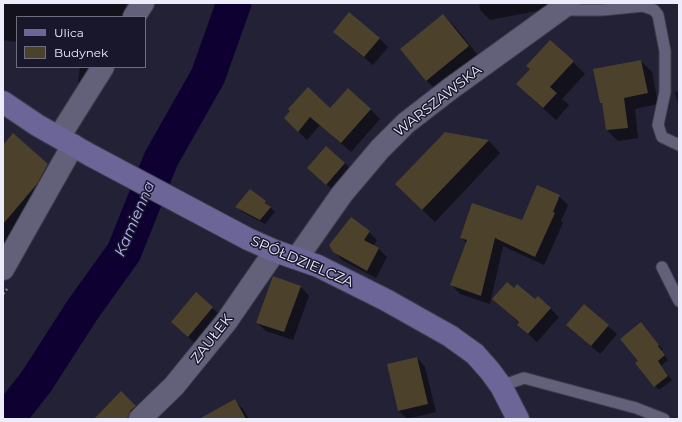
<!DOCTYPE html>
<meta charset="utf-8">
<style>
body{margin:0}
#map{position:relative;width:682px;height:422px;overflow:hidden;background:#222135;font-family:Montserrat,sans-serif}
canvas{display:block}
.frame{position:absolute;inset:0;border:4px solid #edecfb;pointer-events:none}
.legend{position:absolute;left:16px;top:16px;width:130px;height:52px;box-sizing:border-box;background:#19172b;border:1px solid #6e6c7e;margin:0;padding:5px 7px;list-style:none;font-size:12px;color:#edecfb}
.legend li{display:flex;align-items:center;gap:8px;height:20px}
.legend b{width:20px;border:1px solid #6e6c7e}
</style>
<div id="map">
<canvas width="682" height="422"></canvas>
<div class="frame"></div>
<ul class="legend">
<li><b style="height:5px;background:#6b6598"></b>Ulica</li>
<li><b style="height:11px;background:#4c412a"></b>Budynek</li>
</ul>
</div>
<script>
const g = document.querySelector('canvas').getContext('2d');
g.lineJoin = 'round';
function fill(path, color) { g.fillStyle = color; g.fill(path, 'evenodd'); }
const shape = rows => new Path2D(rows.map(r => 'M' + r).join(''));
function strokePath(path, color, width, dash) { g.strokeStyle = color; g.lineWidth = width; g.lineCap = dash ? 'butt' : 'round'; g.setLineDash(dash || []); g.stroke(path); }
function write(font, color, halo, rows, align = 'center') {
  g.font = font + ' Montserrat,sans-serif'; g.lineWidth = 3; g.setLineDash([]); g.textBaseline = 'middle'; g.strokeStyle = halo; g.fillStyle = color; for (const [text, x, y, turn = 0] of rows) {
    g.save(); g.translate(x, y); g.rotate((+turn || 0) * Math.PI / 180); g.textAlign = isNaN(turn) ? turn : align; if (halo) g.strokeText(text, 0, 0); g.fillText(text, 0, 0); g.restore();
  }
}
const shadow = shape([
 [3,3,126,3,125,17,17,17,17,42,3,40],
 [479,3,569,3,568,5,490,20,480,10],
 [443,15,455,27,481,59,439,93,427,81,401,49],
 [334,32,379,38,388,47,373,65],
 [641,61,652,72,658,104,635,109,638,138,618,141,607,130,604,106,601,103],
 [573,62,585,74,562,99,569,105,556,120,529,96],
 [80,67,101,67,87,91,78,81],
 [679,91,679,108,675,92],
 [330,109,370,109,380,119,351,152,320,125,307,140,285,118],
 [445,133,489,141,500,153,435,222,408,196],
 [3,146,48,164,60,176,3,251],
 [345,163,353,172,335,192,317,176],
 [559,196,568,205,561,221,563,223,544,265,503,246,490,304,460,294,452,285,467,243,461,238,523,221],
 [265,202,275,212,265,224,241,211,237,207],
 [369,232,377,240,373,246,379,249,387,257,376,278,342,260,334,251],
 [273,277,301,287,309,296,293,340,266,331,257,323],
 [514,289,550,308,559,317,537,342,518,325,519,323,493,299],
 [196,293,221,316,197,345,172,322],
 [584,305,617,334,600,354,567,325],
 [645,328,663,350,662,351,668,360,661,366,672,380,659,390,655,386,639,361],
 [417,358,425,367,436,412,407,419,399,411],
 [121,393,144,415,139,419,95,419],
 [235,401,243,409,249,419,217,419]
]);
const river = shape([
 [7,419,36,382,83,309,124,252,161,159,208,76,234,3]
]);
const building = shape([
 [349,12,380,38,364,57,333,32],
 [443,14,469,46,426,81,400,49],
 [550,40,574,61,550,87,557,93,543,108,516,84,530,69,526,66],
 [641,60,648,93,624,98,628,128,606,130,602,103,600,103,593,69],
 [308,87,330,108,348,88,371,109,341,143,310,117,298,132,284,118,290,111,288,109],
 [445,132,489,140,422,210,395,184],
 [13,133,48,164,37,184,3,224,3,145],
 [326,146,345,163,326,185,307,168],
 [537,185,560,195,553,212,555,213,535,257,495,238,481,296,450,285,467,240,460,238,472,203,522,220],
 [250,189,266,201,265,203,271,207,260,220,235,207],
 [351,217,370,231,364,240,379,248,367,271,333,252,329,245],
 [273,276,301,286,284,332,256,323],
 [507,282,514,288,517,284,535,299,538,296,551,308,528,334,517,325,519,322,492,299],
 [196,292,213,307,188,337,171,322],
 [584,304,609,325,591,346,566,325],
 [641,322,659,345,658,346,665,355,658,361,668,376,654,387,635,363,638,361,620,339],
 [417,357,428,404,398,411,387,364],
 [121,391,136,406,131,410,128,417,126,419,94,419],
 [235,399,246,419,199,419]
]);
const path = shape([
 [3,294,7,289]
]);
const lane = shape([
 [564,10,603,10,643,6,654,10,658,15,665,51,665,92,658,125,662,137,679,145],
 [662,267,679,301],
 [501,386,524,378,636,408,664,419]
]);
const street = shape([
 [134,17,143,3],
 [59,137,103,67],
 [297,258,342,194,380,149,406,123,450,89,569,3],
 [3,269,73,145],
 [140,419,174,386,226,322,275,251]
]);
const secondary = shape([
 [3,102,37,125,90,155,248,239,275,251,318,266,386,300,450,336,475,354,490,371,501,386,518,419]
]);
const streetNames = [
 ["WARSZAWSKA",438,101,-38],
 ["SPÓŁDZIELCZA",302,262,23],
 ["ZAUŁEK",212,339,-52]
];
const waterNames = [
 ["Kamienna",135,219,-67]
];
fill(shadow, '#0007');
strokePath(river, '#0e0031', 35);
fill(building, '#4c412a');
strokePath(lane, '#3e3c4d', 13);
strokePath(street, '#3e3c4d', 24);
strokePath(secondary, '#3e3c4d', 24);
strokePath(path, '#888799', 2.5, [2, 3]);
strokePath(lane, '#626179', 11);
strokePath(street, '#626179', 22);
strokePath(secondary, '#6b6598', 22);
write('14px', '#edecfb', '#19172b', streetNames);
write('italic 15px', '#bab6fc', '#19172b', waterNames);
</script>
